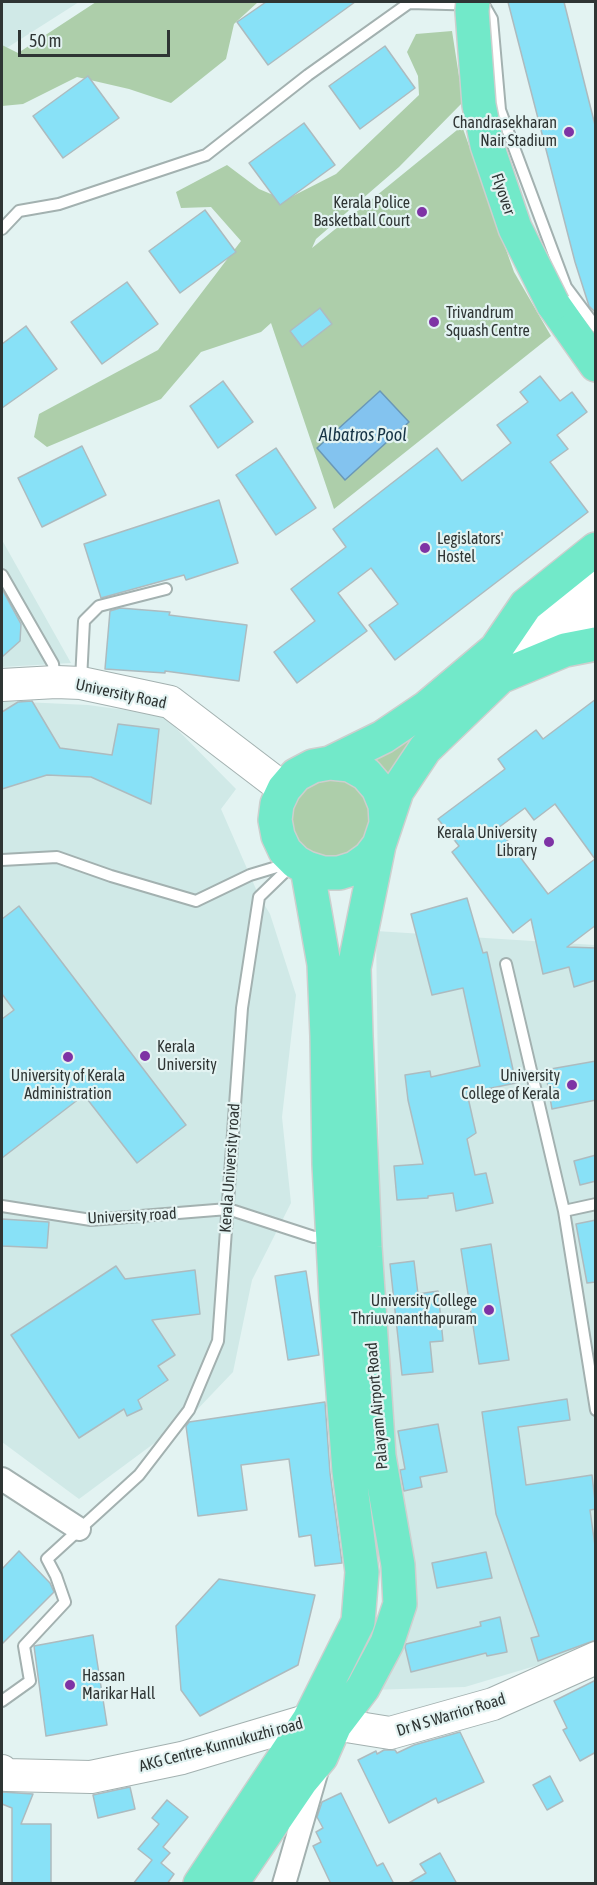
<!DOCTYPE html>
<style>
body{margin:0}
#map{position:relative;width:597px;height:1885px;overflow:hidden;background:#e3f3f2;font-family:"Asap Condensed",sans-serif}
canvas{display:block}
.frame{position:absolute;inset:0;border:3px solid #2f3534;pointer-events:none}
.scale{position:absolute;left:18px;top:30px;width:152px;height:27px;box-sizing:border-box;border:3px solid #2f3534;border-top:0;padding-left:8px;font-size:18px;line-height:21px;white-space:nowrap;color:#2f3534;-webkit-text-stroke:4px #e3f3f2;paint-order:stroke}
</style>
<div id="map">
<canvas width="597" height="1885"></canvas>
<div class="frame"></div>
<div class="scale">50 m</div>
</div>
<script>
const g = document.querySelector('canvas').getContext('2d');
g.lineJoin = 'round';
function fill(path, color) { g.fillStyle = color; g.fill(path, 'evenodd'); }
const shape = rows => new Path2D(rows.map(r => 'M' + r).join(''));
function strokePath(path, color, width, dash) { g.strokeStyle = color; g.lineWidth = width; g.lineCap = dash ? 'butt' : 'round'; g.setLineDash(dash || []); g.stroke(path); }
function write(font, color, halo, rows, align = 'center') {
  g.font = font + ' "Asap Condensed",sans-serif'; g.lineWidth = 4.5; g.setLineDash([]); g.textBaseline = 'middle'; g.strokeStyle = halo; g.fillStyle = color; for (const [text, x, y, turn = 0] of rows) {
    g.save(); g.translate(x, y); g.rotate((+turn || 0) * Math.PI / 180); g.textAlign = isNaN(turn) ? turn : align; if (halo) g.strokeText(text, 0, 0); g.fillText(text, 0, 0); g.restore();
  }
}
const built = shape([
 [2,2,79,2,2,51],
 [2,540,71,663,2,667],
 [2,701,88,705,163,715,236,789,221,809,259,896,270,914,296,995,282,1117,291,1203,252,1280,233,1372,191,1416,79,1499,2,1442],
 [376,931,595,945,595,1648,465,1687,370,1690,412,1605,387,1394,380,1225]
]);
const green = shape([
 [96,2,258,2,234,24,226,59,171,103,129,89,77,77,23,104,2,106,2,45,18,53],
 [452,31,463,102,399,167,316,239,312,248,462,126,514,272,551,336,334,509,271,323,261,332,201,352,161,399,47,447,34,437,39,414,158,350,241,241,211,207,181,208,176,192,227,165,259,189,285,200,336,174,419,95,418,76,407,52,416,34],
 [451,706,392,790,357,760],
 [336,779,347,781,366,794,377,826,341,867,292,843,290,809,304,790,313,783]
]);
const water = shape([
 [380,391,409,422,345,480,317,448,380,391]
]);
const building = shape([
 [266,2,355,2,268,65,237,22,266,2],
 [508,2,564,2,596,129,596,313,589,306,575,262,508,2],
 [385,46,415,88,360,129,329,86,385,46],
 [88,76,119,118,63,158,33,116,88,76],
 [304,123,335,165,280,205,249,163,304,123],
 [205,210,236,252,180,293,149,251,205,210],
 [127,282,158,324,102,364,71,322,127,282],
 [320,308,332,324,302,347,290,331,320,308],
 [26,326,57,369,2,408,2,344,26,326],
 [540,376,560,401,572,392,587,412,557,435,568,449,550,462,588,512,395,660,369,625,398,604,371,568,338,593,367,631,297,683,274,652,315,621,291,589,346,547,333,529,437,448,462,481,511,443,497,425,528,402,520,392,540,376],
 [223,381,253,422,218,448,190,406,223,381],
 [82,446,106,495,42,527,18,478,82,446],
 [276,448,316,508,276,535,236,475,276,448],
 [219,500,238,563,186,580,184,575,101,598,84,544,219,500],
 [2,589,21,624,20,641,2,657,2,589],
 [120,608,170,612,169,615,247,625,239,681,165,671,165,673,105,669,110,611,120,608],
 [596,699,596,925,567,947,596,948,596,980,574,987,569,967,543,974,531,919,513,933,452,852,459,846,438,819,505,769,498,759,536,730,543,739,596,699],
 [555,804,595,859,548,894,498,828,525,808,534,820,555,804],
 [32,701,60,748,112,755,118,724,159,729,151,804,91,777,47,775,2,789,2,712,18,702,32,701],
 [467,898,483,953,487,952,516,1083,467,1093,476,1133,467,1139,475,1175,486,1173,493,1203,456,1211,453,1193,428,1196,428,1198,397,1200,394,1166,423,1164,408,1100,405,1075,430,1071,431,1077,480,1066,463,988,432,995,411,914,467,898],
 [19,906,186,1125,137,1163,84,1095,2,1158,2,1019,14,1010,2,994,2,919,19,906],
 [596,1061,596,1100,552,1109,545,1070,596,1061],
 [596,1155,596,1181,580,1185,574,1161,596,1155],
 [2,1219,49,1222,47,1248,2,1246,2,1219],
 [596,1220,596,1282,587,1283,576,1224,596,1220],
 [491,1244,509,1360,479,1364,461,1249,491,1244],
 [414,1261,418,1294,438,1291,443,1341,430,1342,433,1372,402,1375,390,1264,414,1261],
 [116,1266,125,1279,195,1270,200,1314,152,1320,175,1355,158,1366,168,1380,138,1400,142,1409,127,1416,124,1409,79,1438,11,1335,116,1266],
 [306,1271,319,1355,288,1360,275,1276,306,1271],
 [567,1399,570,1420,518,1427,526,1485,592,1475,596,1509,590,1510,596,1553,596,1640,538,1661,531,1638,539,1636,496,1514,482,1412,567,1399],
 [325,1402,330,1473,342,1563,315,1566,311,1535,299,1537,289,1459,241,1465,247,1510,198,1516,186,1426,189,1422,325,1402],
 [438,1424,447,1472,420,1477,422,1487,404,1491,400,1470,405,1469,398,1431,438,1424],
 [19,1551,50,1583,54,1592,2,1644,2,1569,19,1551],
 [486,1552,492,1578,437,1588,432,1563,486,1552],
 [219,1579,315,1595,298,1665,200,1716,181,1690,176,1626,219,1579],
 [500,1617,507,1652,487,1656,486,1653,411,1672,405,1647,406,1644,481,1626,480,1622,500,1617],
 [93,1635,107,1725,46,1736,34,1646,93,1635],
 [596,1680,596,1752,580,1761,563,1730,567,1728,554,1701,596,1680],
 [460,1732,484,1782,438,1803,436,1798,389,1823,358,1760,376,1751,377,1754,384,1750,395,1750,397,1753,414,1745,460,1732],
 [550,1776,563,1801,547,1810,533,1785,550,1776],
 [130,1787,135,1809,98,1818,93,1795,130,1787],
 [2,1792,33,1794,21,1824,51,1824,51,1884,12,1884,12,1808,2,1804,2,1792],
 [341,1793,377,1866,383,1863,394,1884,331,1884,313,1846,321,1842,316,1832,323,1828,317,1817,322,1802,341,1793],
 [167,1800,188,1817,163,1847,170,1853,161,1863,174,1874,167,1884,133,1884,152,1860,138,1849,159,1824,152,1818,167,1800],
 [440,1853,457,1884,407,1884,426,1873,420,1864,440,1853]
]);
const lane = shape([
 [2,229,19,211,59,204,206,155,308,75,409,3,484,5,492,19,500,110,566,287,596,327],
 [2,575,53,664,55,679],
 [580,637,596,623],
 [81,680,84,621,99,606,166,589],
 [2,860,57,857,111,876,196,901,250,875,290,863],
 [506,964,564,1211,596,1410],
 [2,1206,91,1220,228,1209,314,1237,328,1236],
 [564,1211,596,1204],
 [2,1701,30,1681,24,1646,65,1602,56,1576,47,1559,139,1475,189,1410,218,1341,242,1008,259,897,293,864]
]);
const street = shape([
 [2,1479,79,1529],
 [284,1884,317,1770]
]);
const secondary = shape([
 [504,643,596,573],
 [513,667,590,603],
 [2,685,56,682,81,683,170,702,284,789],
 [2,1771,6,1775,91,1777,182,1758,309,1720,390,1733,493,1704,596,1658]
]);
const primary = shape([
 [553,304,596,365],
 [330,763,383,737,426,708,496,649,526,605,596,549],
 [386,822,385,805,378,788,366,774,350,765,330,763,313,766,296,775,284,789,277,804,275,820,278,836,285,851,296,862,307,868,323,873,339,873,355,868,369,858,379,845,397,791,425,749,500,677,565,650,596,644],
 [200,1884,309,1720,358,1622,362,1572,349,1471,336,1300,329,1164,327,1036,324,964,307,868],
 [231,1884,301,1781,321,1757,335,1725,363,1688,387,1643,400,1604,398,1565,379,1456,365,1247,356,1036,354,968,379,845]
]);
const primaryBridge = shape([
 [473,2,472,11,479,105,487,145,515,228,553,304]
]);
const markers = [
 [569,132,6,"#7e33a5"],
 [422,212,6,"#7e33a5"],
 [434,322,6,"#7e33a5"],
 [425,548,6,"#7e33a5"],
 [549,842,6,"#7e33a5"],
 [145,1056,6,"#7e33a5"],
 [68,1057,6,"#7e33a5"],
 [572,1085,6,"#7e33a5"],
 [489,1310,6,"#7e33a5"],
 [70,1685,6,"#7e33a5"]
];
const poiNames = [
 ["Chandrasekharan",557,123],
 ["Nair Stadium",557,141],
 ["Kerala Police",410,203],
 ["Basketball Court",410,221],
 ["Trivandrum",446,313,"left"],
 ["Squash Centre",446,331,"left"],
 ["Legislators'",437,539,"left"],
 ["Hostel",437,557,"left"],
 ["Kerala University",537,833],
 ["Library",537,851],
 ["Kerala",157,1047,"left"],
 ["University",157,1065,"left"],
 ["University of Kerala",68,1076,"center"],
 ["Administration",68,1094,"center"],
 ["University",560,1076],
 ["College of Kerala",560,1094],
 ["University College",477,1301],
 ["Thriuvananthapuram",477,1319],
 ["Hassan",82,1676,"left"],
 ["Marikar Hall",82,1694,"left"]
];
const streetNames = [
 ["Flyover",503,194,71],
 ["University Road",121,694,12],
 ["Kerala University road",230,1168,-86],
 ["University road",132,1216,-3],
 ["Palayam Airport Road",377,1406,-95],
 ["Dr N S Warrior Road",451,1715,-17],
 ["AKG Centre-Kunnukuzhi road",221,1745,-15]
];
const waterNames = [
 ["Albatros Pool",363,435]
];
fill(built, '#d0e9e7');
fill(green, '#adceaa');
fill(water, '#83c3ef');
strokePath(water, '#6a98b7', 1.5);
fill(building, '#88e1f7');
strokePath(building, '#adbbbf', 1.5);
strokePath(lane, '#a3b1b0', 14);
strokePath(street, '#a3b1b0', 26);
strokePath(secondary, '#a3b1b0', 34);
strokePath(primary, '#cdcfce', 36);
strokePath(lane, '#fff', 10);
strokePath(street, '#fff', 22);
strokePath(secondary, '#fff', 32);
strokePath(primary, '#72e9c9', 33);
strokePath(primaryBridge, '#cdcfce', 36, []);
strokePath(primaryBridge, '#72e9c9', 33);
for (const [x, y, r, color] of markers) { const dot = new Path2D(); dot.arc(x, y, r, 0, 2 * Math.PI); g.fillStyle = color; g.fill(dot); strokePath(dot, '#e3f3f2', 2); }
write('16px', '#2f3534', '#e3f3f2', poiNames, 'right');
write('16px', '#2f3534', '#e3f3f2', streetNames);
write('italic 18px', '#153244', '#e3f3f2', waterNames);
</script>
